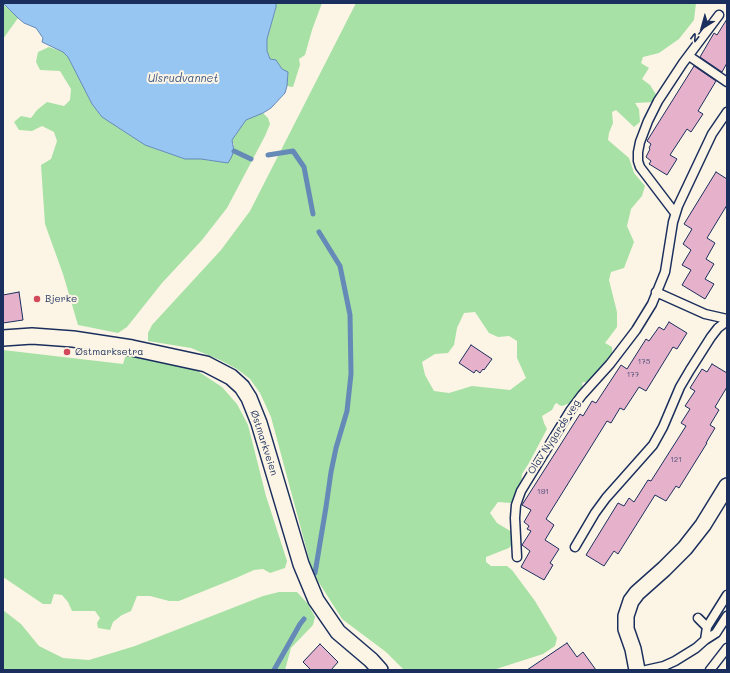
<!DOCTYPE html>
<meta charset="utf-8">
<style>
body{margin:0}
#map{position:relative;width:730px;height:673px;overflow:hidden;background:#fcf5e5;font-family:Mali,sans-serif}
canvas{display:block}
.frame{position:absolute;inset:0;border:4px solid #1b2f5e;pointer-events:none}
.north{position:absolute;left:682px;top:8px;width:40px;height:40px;-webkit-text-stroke:3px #fcf5e5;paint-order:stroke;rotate:217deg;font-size:11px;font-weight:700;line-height:16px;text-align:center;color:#1b2f5e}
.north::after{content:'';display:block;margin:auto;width:14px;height:18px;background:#1b2f5e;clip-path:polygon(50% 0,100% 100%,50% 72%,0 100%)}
</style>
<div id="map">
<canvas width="730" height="673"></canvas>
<div class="frame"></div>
<div class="north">N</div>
</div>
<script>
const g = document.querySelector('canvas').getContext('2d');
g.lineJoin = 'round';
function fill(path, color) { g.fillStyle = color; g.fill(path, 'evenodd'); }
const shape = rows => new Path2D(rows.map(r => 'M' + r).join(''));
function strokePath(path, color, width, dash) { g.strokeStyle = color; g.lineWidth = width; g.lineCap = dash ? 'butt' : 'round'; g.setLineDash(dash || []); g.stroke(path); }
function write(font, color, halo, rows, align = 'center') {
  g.font = font + ' Mali,sans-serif'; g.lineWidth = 4; g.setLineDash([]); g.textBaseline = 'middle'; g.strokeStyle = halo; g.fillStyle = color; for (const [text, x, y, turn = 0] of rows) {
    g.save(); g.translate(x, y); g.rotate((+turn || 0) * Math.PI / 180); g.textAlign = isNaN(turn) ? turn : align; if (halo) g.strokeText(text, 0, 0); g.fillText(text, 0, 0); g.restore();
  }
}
const green = shape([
 [276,3,322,3,312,30,305,55,299,59,300,65,293,87,287,86,288,74,282,69,277,61,270,59,267,51,267,39,276,8],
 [356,3,696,3,694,20,679,39,659,53,643,57,641,63,649,68,642,79,650,85,657,96,655,102,635,103,639,109,640,122,634,127,616,110,612,112,613,123,609,133,608,140,629,158,634,173,645,186,642,196,631,209,627,226,634,242,624,268,611,272,609,280,617,312,617,327,605,343,612,347,613,360,588,383,584,382,582,383,583,388,573,402,562,406,559,405,557,403,555,404,552,410,542,416,544,423,547,429,529,463,522,474,521,488,519,498,511,503,498,502,490,513,497,523,512,532,515,541,509,548,486,557,486,562,491,566,507,566,512,570,535,601,557,638,555,646,543,654,493,670,404,670,386,652,342,619,318,581,311,566,271,417,260,393,250,379,237,369,220,360,191,348,148,341,148,333,152,325,221,250,250,211],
 [475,312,489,333,498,337,509,336,517,341,517,358,526,378,510,390,472,386,449,393,434,391,425,375,422,362,435,354,448,353,454,345,457,328,464,313],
 [3,4,18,18,3,39],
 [49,47,63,52,68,57,92,104,102,117,145,145,185,159,201,159,220,162,234,145,232,140,246,120,263,113,268,118,270,124,265,136,227,208,202,240,162,283,127,327,118,333,78,325,63,274,45,224,41,165,51,159,57,141,54,132,42,126,32,131,19,130,14,122,21,116,31,118,37,110,47,102,64,106,70,100,71,89,60,71,40,70,36,62,38,52],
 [3,350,123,364,126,354,193,368,222,387,237,404,248,425,266,496,287,561,285,568,270,573,263,569,254,570,236,578,179,601,169,601,150,596,137,596,131,611,122,615,113,622,110,630,98,628,97,623,100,618,95,611,72,611,68,602,62,595,54,594,51,604,43,604,3,577],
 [279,592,297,592,308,604,315,617,313,625,291,648,285,670,3,670,3,610,21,624,39,646,63,658,89,660,135,646,263,596]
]);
const water = shape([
 [3,3,276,3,276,7,267,39,267,51,270,59,276,60,282,69,288,72,287,86,285,93,271,108,263,113,246,120,232,140,234,151,231,158,228,163,201,159,185,159,145,145,102,117,92,104,68,57,63,52,42,42,43,38,36,28,24,23,18,18,3,3]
]);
const stream = shape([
 [234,151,251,159],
 [268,155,293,151,304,167,313,214],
 [315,573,326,507,331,472,336,448,347,411,351,374,350,315,340,266,319,232],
 [274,670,300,624,304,619]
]);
const building = shape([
 [727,19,727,63,722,72,700,57,714,33,717,35,727,19],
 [694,66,716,81,698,111,703,114,691,132,687,129,670,155,677,159,667,175,649,164,651,161,646,157,650,149,649,148,651,144,647,141,694,66],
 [716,172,727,179,727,205,707,238,715,243,706,259,714,264,705,279,714,284,705,299,682,285,691,270,682,265,691,250,683,244,692,229,684,224,716,172],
 [19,292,23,320,3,323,3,295,19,292],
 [669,322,687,333,677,349,673,347,646,391,639,387,624,410,620,408,611,423,607,421,546,519,554,525,545,540,559,549,550,563,553,565,544,580,521,567,530,551,522,545,531,531,527,529,529,526,524,522,531,510,522,505,580,414,583,416,592,401,596,403,621,365,627,369,646,339,649,341,659,327,664,330,669,322],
 [471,345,492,359,484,370,483,369,480,373,476,370,474,373,459,363,471,345],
 [712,364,727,373,727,387,715,407,719,410,710,425,715,428,706,443,707,443,679,488,676,486,666,501,655,495,618,554,614,551,604,566,586,555,618,503,624,506,629,498,634,502,648,480,651,481,686,426,681,423,690,409,685,406,695,391,690,388,702,369,707,372,712,364],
 [567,643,577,657,583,652,596,670,527,670,567,643],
 [320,644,338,662,331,670,311,670,303,662,320,644]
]);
const service = shape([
 [689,56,727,82],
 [675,213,640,167,638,161,638,152,640,142,648,121,658,101,683,63,719,15],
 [656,292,705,314,727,319],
 [575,547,595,513,606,498,653,445,663,427,680,387,690,370,711,337,718,328,727,321],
 [517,557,515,518,516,505,521,491,570,411,582,395,610,364,636,330,652,304,665,272,673,222,678,206,712,134,727,112],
 [698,618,707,627],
 [705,640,707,627,727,595],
 [646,670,664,666,675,661,696,648,705,640,716,633,727,616],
 [710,670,727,648]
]);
const minor = shape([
 [3,338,32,336,73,339,132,348,206,364,231,377,242,387,249,398,259,423,301,564,316,600,338,632,371,660,380,670],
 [637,670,633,649,626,629,626,616,631,601,637,593,664,569,685,548,703,525,727,486]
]);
const markers = [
 [37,299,4,"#d1495b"],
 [67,352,4,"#d1495b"]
];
const numberNames = [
 ["175",644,362],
 ["177",633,375],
 ["121",676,460],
 ["191",543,492]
];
const poiNames = [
 ["Bjerke",45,299],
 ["Østmarksetra",75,352]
];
const streetNames = [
 ["Olav Nygards veg",554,437,-57],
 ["Østmarkveien",264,443,72]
];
const waterNames = [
 ["Ulsrudvannet",183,79]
];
fill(green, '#a7e1a6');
fill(water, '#97c6f2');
strokePath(water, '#658ab7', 1);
strokePath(stream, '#658ab7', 5);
fill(building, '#e6b1ca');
strokePath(building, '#1b2f5e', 1);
strokePath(service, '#1b2f5e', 11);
strokePath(minor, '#1b2f5e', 18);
strokePath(service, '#fcf5e5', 8);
strokePath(minor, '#fcf5e5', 15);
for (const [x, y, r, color] of markers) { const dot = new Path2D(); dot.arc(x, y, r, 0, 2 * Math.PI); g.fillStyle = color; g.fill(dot); strokePath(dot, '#fcf5e5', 1.5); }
write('8px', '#4e5079', null, numberNames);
write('10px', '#1b2f5e', '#fcf5e5', poiNames, 'left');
write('10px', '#1b2f5e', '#fcf5e5', streetNames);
write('italic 11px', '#3a5583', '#fcf5e5', waterNames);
</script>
